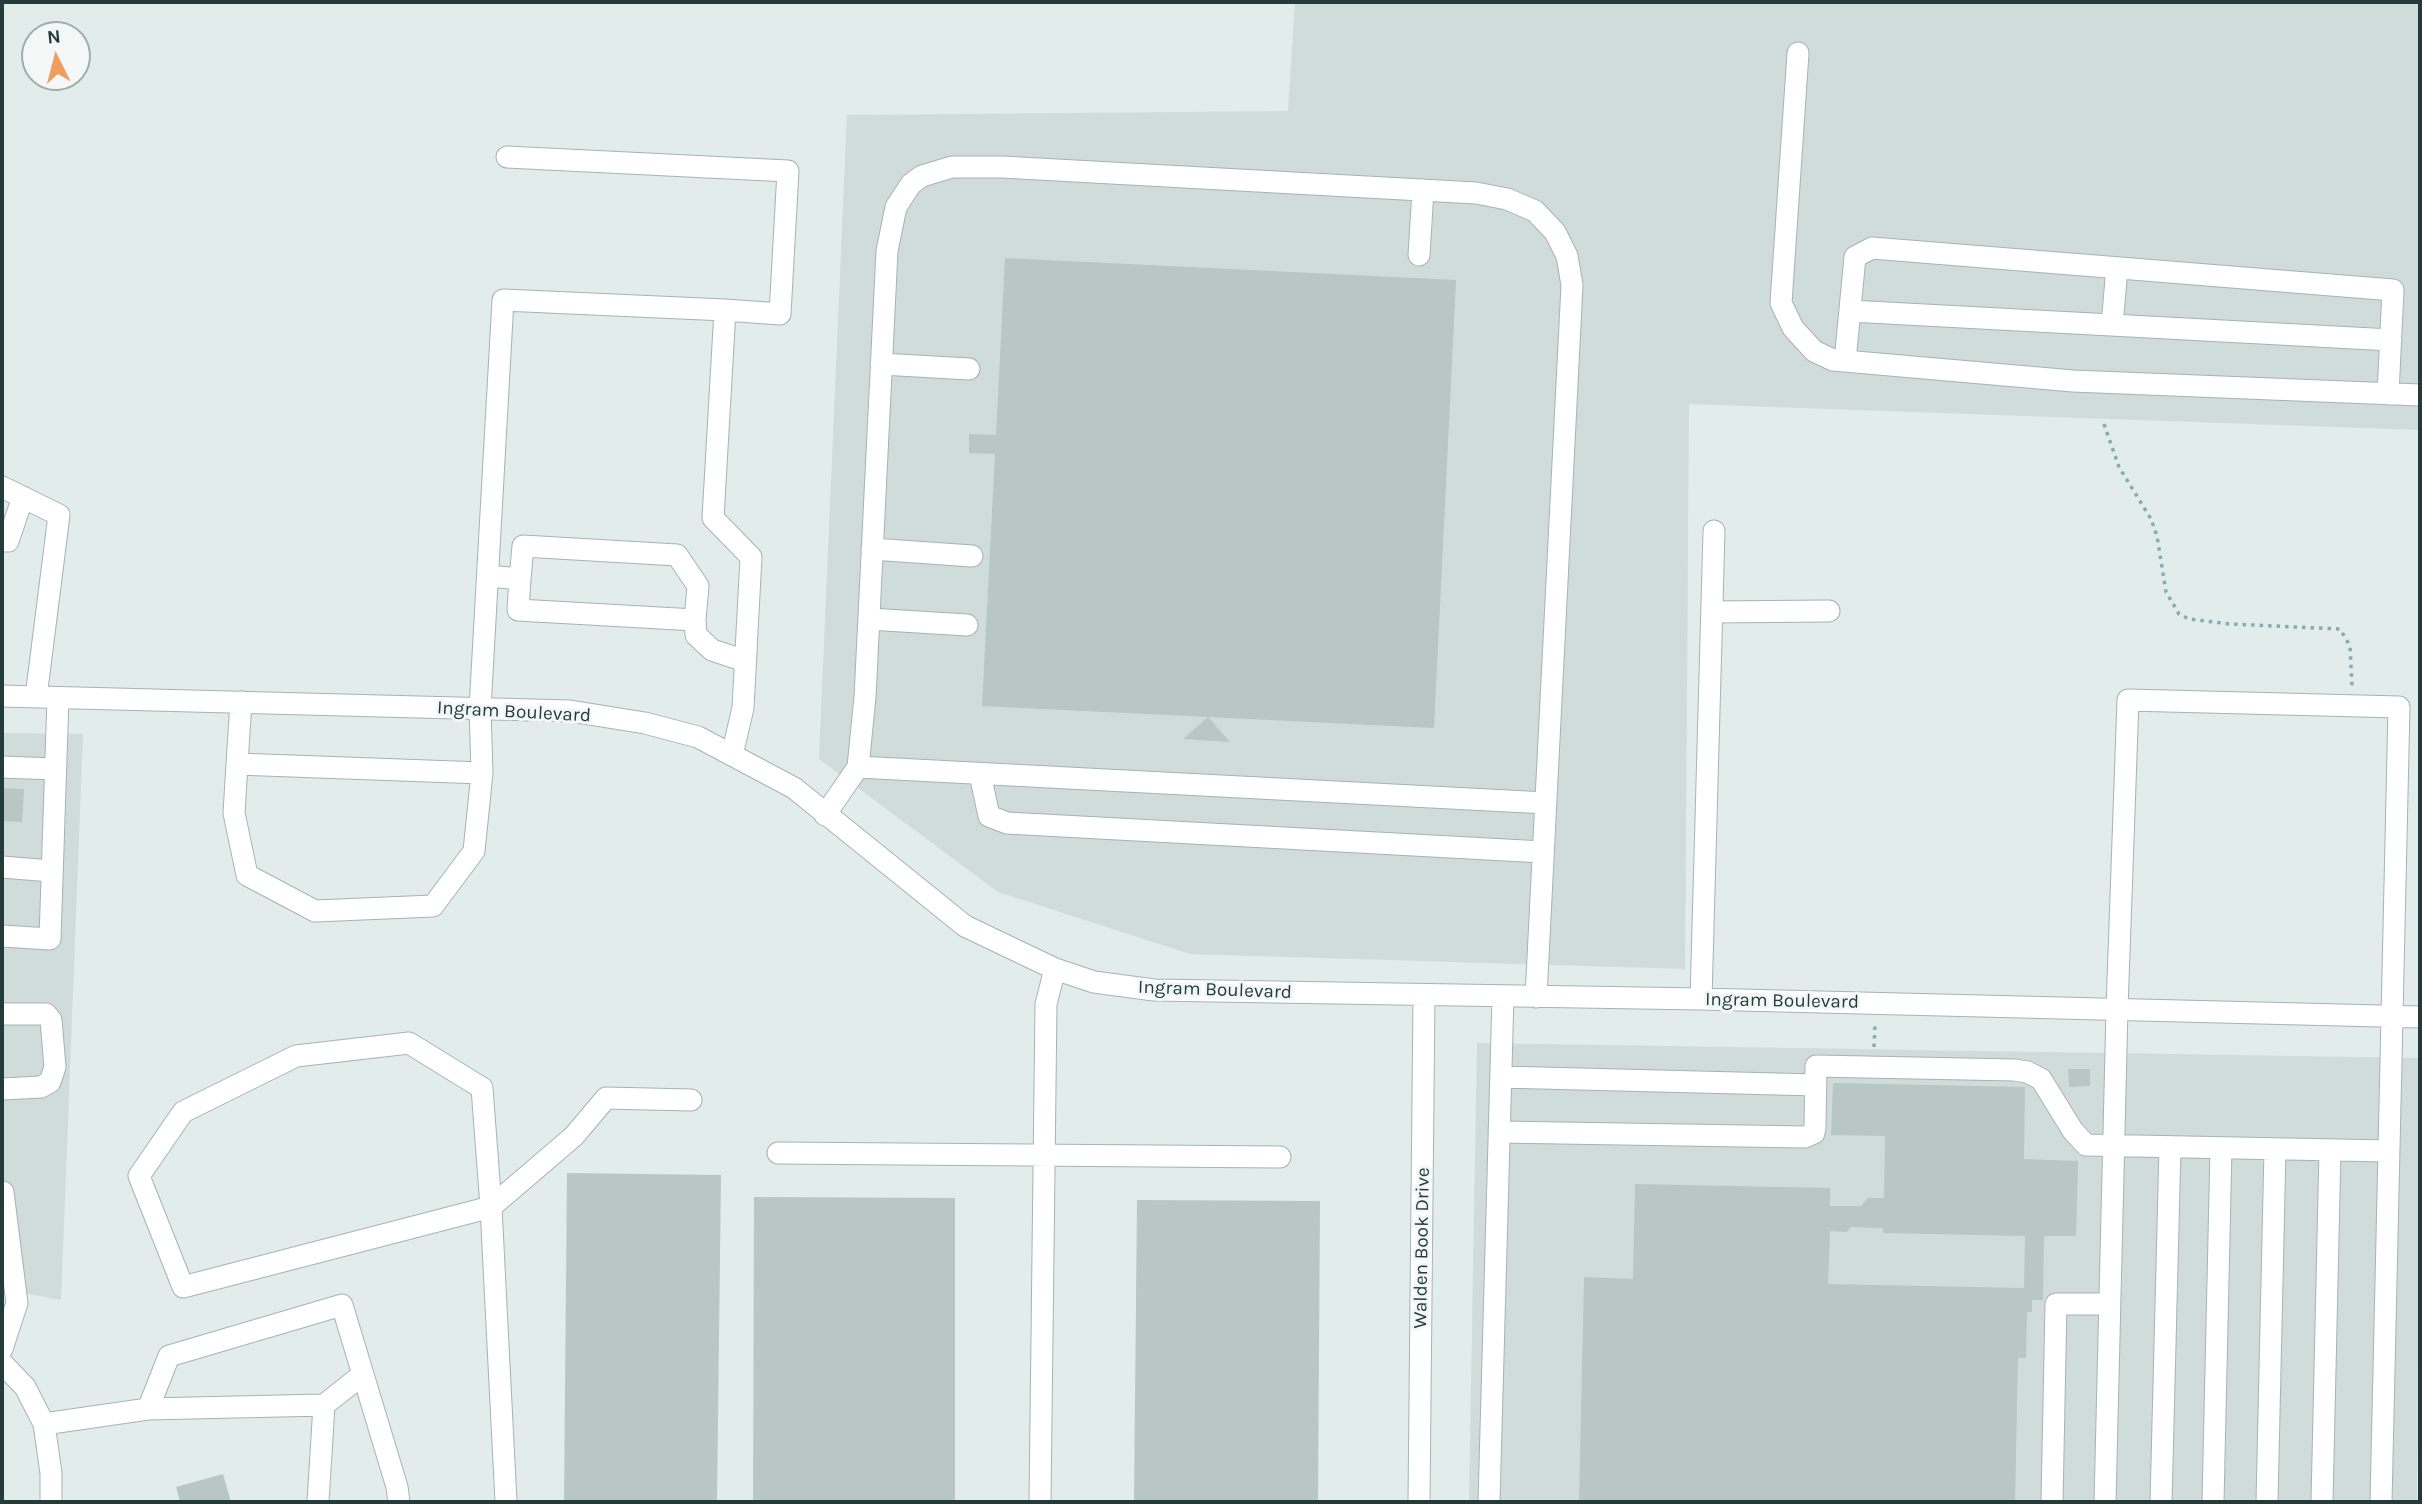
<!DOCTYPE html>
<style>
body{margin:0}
#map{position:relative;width:2422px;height:1504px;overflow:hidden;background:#e2ecea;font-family:Karla,sans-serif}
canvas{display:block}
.frame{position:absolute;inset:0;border:4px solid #233c3b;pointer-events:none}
.north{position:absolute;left:21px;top:21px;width:70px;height:70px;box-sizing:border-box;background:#f3f8f7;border:2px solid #a0adac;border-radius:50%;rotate:354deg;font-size:19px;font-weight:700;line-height:28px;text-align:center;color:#233c3b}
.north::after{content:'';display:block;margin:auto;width:24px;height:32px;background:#ed9f5f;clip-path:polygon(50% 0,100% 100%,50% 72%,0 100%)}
</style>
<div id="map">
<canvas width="2422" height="1504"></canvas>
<div class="frame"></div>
<div class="north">N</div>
</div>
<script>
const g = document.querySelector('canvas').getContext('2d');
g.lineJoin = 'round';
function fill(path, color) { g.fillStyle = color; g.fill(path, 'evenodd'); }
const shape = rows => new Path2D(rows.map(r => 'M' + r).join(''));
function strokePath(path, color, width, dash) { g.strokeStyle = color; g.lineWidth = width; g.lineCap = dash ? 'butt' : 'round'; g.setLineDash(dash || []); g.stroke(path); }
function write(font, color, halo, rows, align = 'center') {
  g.font = font + ' Karla,sans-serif'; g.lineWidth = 6; g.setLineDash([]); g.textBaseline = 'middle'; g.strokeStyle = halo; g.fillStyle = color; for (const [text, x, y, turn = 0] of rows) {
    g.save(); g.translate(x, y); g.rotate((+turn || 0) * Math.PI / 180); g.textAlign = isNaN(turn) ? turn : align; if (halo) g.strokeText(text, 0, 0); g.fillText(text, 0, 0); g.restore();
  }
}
const built = shape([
 [1295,2,2420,2,2420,430,1689,404,1685,969,1190,954,998,892,819,759,847,115,1288,111],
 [2,733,83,734,61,1300,2,1289],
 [1477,1043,2420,1058,2417,1502,1469,1502]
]);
const building = shape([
 [1005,258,1456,280,1434,728,982,706,995,454,969,453,969,434,996,435],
 [1208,717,1230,742,1183,739],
 [2,788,24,789,22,822,2,821],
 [2068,1069,2090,1069,2090,1086,2069,1087],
 [1833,1083,2025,1087,2024,1159,2078,1161,2076,1236,2044,1236,2043,1300,2032,1300,2032,1312,2027,1312,2026,1358,2018,1358,2015,1502,1579,1502,1584,1277,1633,1279,1635,1184,1830,1188,1830,1206,1861,1206,1868,1198,1884,1198,1885,1136,1831,1135],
 [1851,1227,1883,1228,1883,1233,2025,1236,2024,1288,1828,1284,1830,1231,1847,1232],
 [567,1173,721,1175,717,1502,564,1502],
 [754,1197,955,1198,955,1502,753,1502],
 [1137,1200,1320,1201,1318,1502,1134,1502],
 [223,1474,231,1502,180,1502,176,1487]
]);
const path = shape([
 [2104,424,2119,467,2151,519,2157,536,2166,592,2179,614,2189,619,2230,624,2340,629,2350,646,2352,686],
 [1874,1047,1875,1025]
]);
const minor = shape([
 [1798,53,1781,303,1793,328,1814,351,1833,360,2073,381,2420,395],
 [507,157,788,171,780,314,725,310],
 [1419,255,1423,190],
 [1850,311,2391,340],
 [2112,325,2117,268],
 [1845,361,1855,257,1872,248,2393,290,2388,394],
 [881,364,969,369],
 [2,487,59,515,36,697],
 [2,541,8,541,23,497],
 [872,549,972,556],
 [488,576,520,579,523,546,677,555,698,586,695,620,518,610,520,579],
 [1712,612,1829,611],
 [869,619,967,625],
 [695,620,696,635,712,650,745,661],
 [2,696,570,711,645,723,698,737,794,788,965,926,1055,969,1094,982,1154,990,1701,999,2420,1017],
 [241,702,237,764,482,773,480,709,503,300,725,310,713,518,751,557,743,708,732,755],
 [237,764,234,813,247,875,315,911,433,906,474,851,482,773],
 [2,767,55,769],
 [858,767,1546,803],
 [980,774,989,816,1007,823,1543,852],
 [825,815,858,767,865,697,887,251,896,207,911,184,922,176,952,167,1002,167,1476,193,1507,199,1535,211,1555,232,1567,256,1572,285,1536,997],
 [2,867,51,871],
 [2,936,50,939,58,698],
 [1701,999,1714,531],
 [2,1014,46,1014,51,1020,55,1067,50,1082,41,1087,2,1089],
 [1501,1077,1816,1085],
 [1499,1132,1805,1137,1814,1133,1815,1127,1816,1066,2014,1070,2027,1072,2041,1079,2073,1131,2086,1145,2388,1151],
 [778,1153,1280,1157],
 [2,1265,12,1264,3,1192],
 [2,1349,17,1303,12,1264],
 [2,1363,25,1387,44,1424,51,1473,51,1502],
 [148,1409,324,1405],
 [44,1424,148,1409,169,1356,342,1305,397,1487,399,1502],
 [318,1502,324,1405,362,1375],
 [506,1502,491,1207,482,1088,409,1043,296,1056,183,1112,139,1176,183,1287,491,1207,574,1136,606,1098,691,1100],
 [1040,1502,1046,1004,1055,969],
 [1419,1502,1424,995],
 [1489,1502,1503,996],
 [2052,1502,2056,1304,2101,1304],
 [2105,1502,2117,1009,2128,700,2399,707,2381,1502],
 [2161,1502,2170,1148],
 [2213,1502,2221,1148],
 [2267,1502,2275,1149],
 [2322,1502,2330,1150]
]);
const streetNames = [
 ["Ingram Boulevard",514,712,3],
 ["Ingram Boulevard",1215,990,2],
 ["Ingram Boulevard",1782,1001,1],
 ["Walden Book Drive",1422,1248,-89]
];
fill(built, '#d0dcd9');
fill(building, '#b8c7c3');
strokePath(minor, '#a5b4b2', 23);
strokePath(path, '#84aeaa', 3.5, [3.5, 5]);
strokePath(minor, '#fff', 21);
write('19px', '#233c3b', '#f3f8f7', streetNames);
</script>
